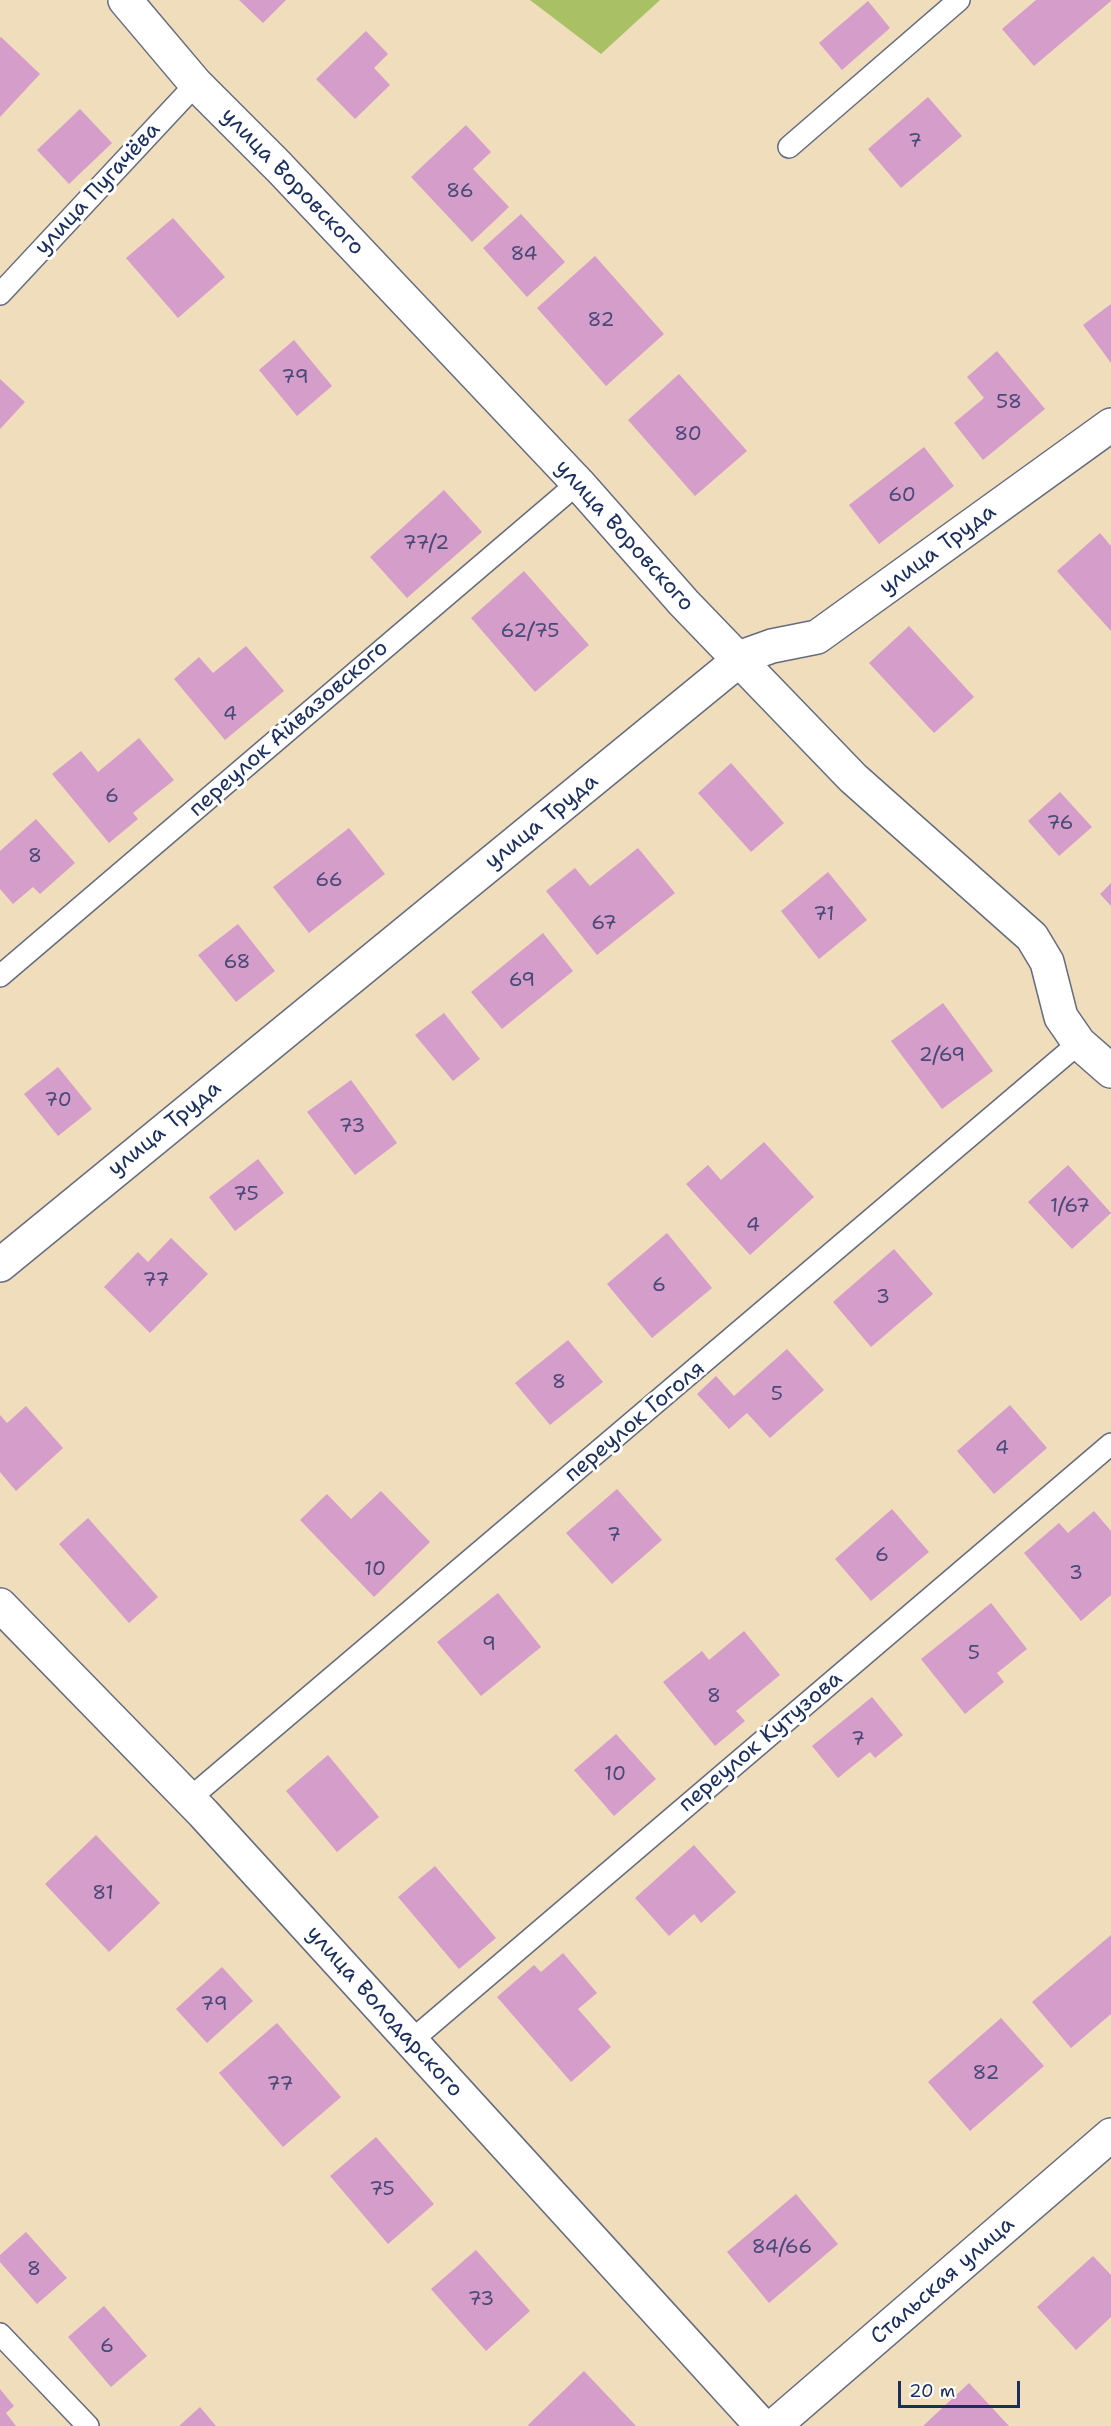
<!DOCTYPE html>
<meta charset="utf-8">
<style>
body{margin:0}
#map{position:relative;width:1111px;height:2426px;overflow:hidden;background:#efddbc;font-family:"Shantell Sans",sans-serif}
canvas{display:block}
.scale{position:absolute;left:898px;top:2381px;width:122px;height:27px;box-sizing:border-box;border:3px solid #1b2f5e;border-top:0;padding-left:8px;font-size:18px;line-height:21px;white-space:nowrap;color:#1b2f5e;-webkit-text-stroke:4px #fff;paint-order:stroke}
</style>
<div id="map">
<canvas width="1111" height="2426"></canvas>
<div class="scale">20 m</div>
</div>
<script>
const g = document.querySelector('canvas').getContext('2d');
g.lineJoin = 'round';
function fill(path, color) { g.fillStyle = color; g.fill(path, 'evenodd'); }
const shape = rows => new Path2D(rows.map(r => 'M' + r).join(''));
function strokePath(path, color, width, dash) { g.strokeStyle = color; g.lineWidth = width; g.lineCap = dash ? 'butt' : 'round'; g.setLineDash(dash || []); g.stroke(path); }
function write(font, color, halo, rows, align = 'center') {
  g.font = font + ' "Shantell Sans",sans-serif'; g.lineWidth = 6; g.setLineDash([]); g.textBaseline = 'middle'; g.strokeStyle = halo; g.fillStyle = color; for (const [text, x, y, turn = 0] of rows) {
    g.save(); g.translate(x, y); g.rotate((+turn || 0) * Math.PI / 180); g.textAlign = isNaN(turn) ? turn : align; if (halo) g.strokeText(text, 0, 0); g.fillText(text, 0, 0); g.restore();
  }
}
const green = shape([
 [530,0,660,0,601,54]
]);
const building = shape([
 [239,0,286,0,263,23],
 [1036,0,1111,0,1111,1,1034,66,1002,29],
 [868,1,890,28,842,70,819,43],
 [366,31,388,54,374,68,390,85,355,119,316,79],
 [1,37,40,74,0,117,0,38],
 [928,97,962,136,901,188,868,149],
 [80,109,112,143,69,184,37,150],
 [466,125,491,152,473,169,509,207,472,242,411,177],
 [521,214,565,262,527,297,483,248],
 [173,218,225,277,178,318,126,258],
 [595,256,664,334,606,386,537,308],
 [1111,304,1111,363,1083,325],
 [294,340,332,386,297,416,259,370],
 [997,351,1045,409,983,460,954,423,984,398,967,377],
 [679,374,747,451,695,496,628,420],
 [0,379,25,402,0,429],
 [924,447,954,486,879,544,849,505],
 [444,490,482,532,407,598,370,557],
 [1100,533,1111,546,1111,631,1057,571],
 [524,571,589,645,535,692,471,618],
 [909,626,974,697,934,733,869,663],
 [246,646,284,691,225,740,174,679,199,657,213,673],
 [139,738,174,780,133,813,138,819,109,843,52,774,81,751,98,772],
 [731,763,784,823,751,852,698,793],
 [1060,792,1092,827,1059,856,1028,821],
 [36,819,75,863,40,894,33,887,13,904,0,889,0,851],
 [349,828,385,874,309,933,273,887],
 [638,848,675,893,597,955,546,891,575,868,590,886],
 [828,872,867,920,819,959,781,911],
 [1111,883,1111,906,1100,894],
 [238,924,275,971,236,1002,198,955],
 [543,933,573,971,502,1029,471,992],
 [943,1003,993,1071,942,1109,891,1041],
 [444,1013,480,1059,453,1081,415,1035],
 [58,1067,92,1109,58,1136,24,1094],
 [351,1080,397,1143,355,1175,307,1112],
 [764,1142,814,1197,750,1255,686,1184,708,1165,721,1180],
 [258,1159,284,1193,235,1231,209,1197],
 [1068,1165,1111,1213,1072,1249,1028,1202],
 [667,1233,712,1288,652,1338,607,1284],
 [171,1238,208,1274,150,1333,104,1287,138,1252,148,1262],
 [894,1249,933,1294,871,1347,833,1302],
 [568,1340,603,1382,550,1425,515,1383],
 [787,1349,824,1390,770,1438,747,1413,729,1429,697,1394,716,1376,734,1396],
 [1010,1405,1047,1448,994,1494,957,1451],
 [26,1406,63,1448,16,1491,0,1472,0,1415,7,1423],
 [617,1489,662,1540,612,1584,566,1533],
 [381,1491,430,1542,374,1597,300,1520,327,1494,351,1519],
 [892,1509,929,1552,871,1601,835,1559],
 [1094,1511,1111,1531,1111,1595,1081,1621,1024,1553,1059,1523,1068,1533],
 [88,1518,158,1597,129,1623,59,1544],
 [498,1593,541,1647,481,1696,437,1642],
 [991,1603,1027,1649,997,1673,1004,1682,965,1714,921,1659],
 [744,1631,780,1675,736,1711,745,1721,715,1746,663,1682,702,1651,709,1660],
 [872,1697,903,1735,875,1758,870,1752,838,1778,812,1746],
 [616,1734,656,1779,614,1816,574,1770],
 [328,1755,379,1817,337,1852,286,1791],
 [96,1835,160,1903,109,1952,45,1884],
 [694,1845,736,1892,701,1923,694,1914,669,1936,635,1898],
 [435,1866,496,1938,459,1969,398,1897],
 [1111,1935,1111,2014,1071,2048,1032,2002],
 [563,1953,597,1993,578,2009,611,2047,571,2082,497,1997,534,1965,541,1972],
 [222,1967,253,2001,207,2043,176,2009],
 [1001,2018,1044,2066,970,2131,928,2082],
 [277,2023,341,2097,283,2147,219,2073],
 [376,2137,434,2204,388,2244,330,2176],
 [796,2194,838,2244,769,2303,727,2252],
 [26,2232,67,2278,37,2304,0,2262,0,2255],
 [476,2250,530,2311,486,2351,431,2289],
 [1093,2256,1111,2275,1111,2317,1076,2350,1037,2307],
 [104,2306,147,2356,111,2387,68,2337],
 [584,2371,636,2426,529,2426,528,2425],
 [969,2383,1009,2426,923,2426],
 [0,2389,14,2406,6,2413,16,2426,0,2426],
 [200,2407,216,2426,179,2426]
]);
const service = shape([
 [789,147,959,0],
 [0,294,196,84],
 [0,976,578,483],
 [189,1799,1079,1043],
 [411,2041,1111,1444],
 [0,2334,88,2426]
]);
const minor = shape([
 [125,0,196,84,279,167,578,483,684,603,853,778,1032,937,1047,962,1061,1017,1079,1043,1111,1071],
 [0,1265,744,656,772,646,817,637,1111,425],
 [0,1605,203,1813,762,2426],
 [774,2426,1111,2135]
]);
const numberNames = [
 ["7",915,142],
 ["86",460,192],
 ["84",524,255],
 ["82",601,321],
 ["79",295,378],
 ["58",1009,403],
 ["80",688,435],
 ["60",902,496],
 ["77/2",426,544],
 ["62/75",530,632],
 ["4",230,715],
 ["6",112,797],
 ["76",1060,824],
 ["8",35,857],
 ["66",329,881],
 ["71",824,915],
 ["67",604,924],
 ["68",237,963],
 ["69",522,981],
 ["2/69",942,1056],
 ["70",58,1101],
 ["73",352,1127],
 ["75",246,1195],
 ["1/67",1070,1207],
 ["4",753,1226],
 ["77",156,1281],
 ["6",659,1286],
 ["3",883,1298],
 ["8",559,1383],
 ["5",777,1395],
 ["4",1002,1449],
 ["7",614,1536],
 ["6",882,1556],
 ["10",375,1570],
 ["3",1076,1574],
 ["9",489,1645],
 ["5",974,1654],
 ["8",714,1697],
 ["7",858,1740],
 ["10",615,1775],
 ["81",103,1894],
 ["79",214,2005],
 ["82",986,2074],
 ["77",280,2085],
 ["75",382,2190],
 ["84/66",782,2248],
 ["8",34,2270],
 ["73",481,2300],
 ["6",107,2347]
];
const streetNames = [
 ["улица Воровского",292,182,46],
 ["улица Пугачёва",98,189,-47],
 ["улица Воровского",624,536,48],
 ["улица Труда",938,550,-36],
 ["переулок Айвазовского",289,729,-41],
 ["улица Труда",542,822,-39],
 ["улица Труда",165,1129,-39],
 ["переулок Гоголя",635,1422,-40],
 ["переулок Кутузова",761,1742,-40],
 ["улица Володарского",384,2012,48],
 ["Стальская улица",943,2281,-41]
];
fill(green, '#a9c065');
fill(building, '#d59dca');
strokePath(service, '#656c7f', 24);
strokePath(minor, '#656c7f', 36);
strokePath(service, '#fff', 21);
strokePath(minor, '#fff', 33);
write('20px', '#4a4a79', null, numberNames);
write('22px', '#1b2f5e', '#fff', streetNames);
</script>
